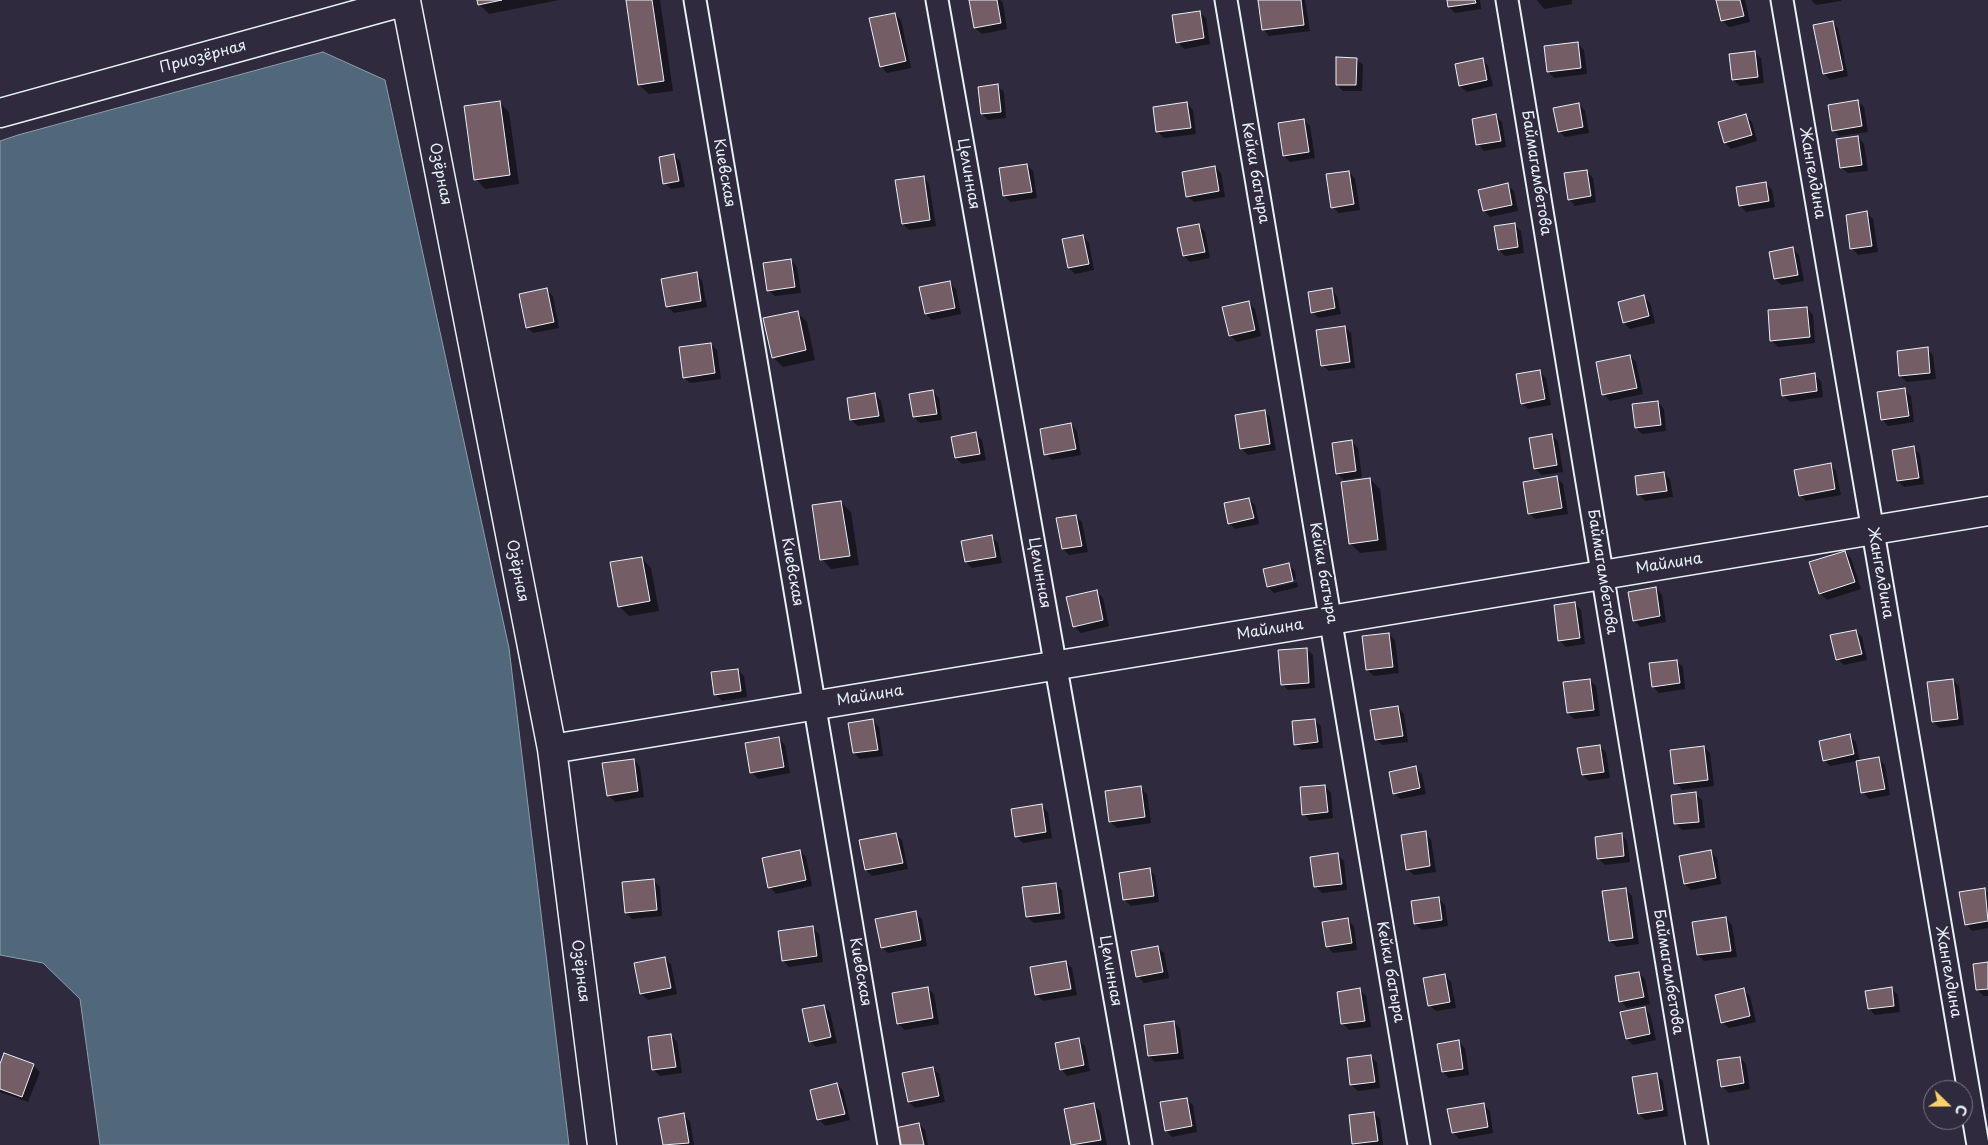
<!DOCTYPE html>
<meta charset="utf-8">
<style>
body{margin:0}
#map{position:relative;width:1988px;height:1145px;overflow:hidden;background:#2f2a3d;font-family:"Playpen Sans",sans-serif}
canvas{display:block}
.north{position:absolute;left:1923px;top:1080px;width:50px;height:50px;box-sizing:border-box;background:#2f2a3d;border:1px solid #797a88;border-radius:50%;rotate:112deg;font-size:14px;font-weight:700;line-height:20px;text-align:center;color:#e8f1f8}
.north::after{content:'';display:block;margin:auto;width:18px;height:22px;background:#ffd166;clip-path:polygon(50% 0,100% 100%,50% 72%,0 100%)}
</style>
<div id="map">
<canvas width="1988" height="1145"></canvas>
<div class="north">С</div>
</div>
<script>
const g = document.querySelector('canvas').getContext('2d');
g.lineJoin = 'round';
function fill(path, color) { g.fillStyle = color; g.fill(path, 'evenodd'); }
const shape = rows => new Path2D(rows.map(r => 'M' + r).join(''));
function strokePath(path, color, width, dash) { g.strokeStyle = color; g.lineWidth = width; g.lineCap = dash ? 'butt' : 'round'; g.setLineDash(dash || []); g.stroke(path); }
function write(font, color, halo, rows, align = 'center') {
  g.font = font + ' "Playpen Sans",sans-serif'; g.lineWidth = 4; g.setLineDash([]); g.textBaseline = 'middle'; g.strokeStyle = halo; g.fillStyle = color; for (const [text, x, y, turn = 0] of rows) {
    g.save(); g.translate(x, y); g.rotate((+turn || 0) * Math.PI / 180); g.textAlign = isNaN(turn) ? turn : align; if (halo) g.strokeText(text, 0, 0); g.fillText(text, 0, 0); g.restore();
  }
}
const water = shape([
 [323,52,385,80,509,648,569,1145,100,1145,80,999,43,963,0,955,0,141,18,135,323,52]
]);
const shadow = shape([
 [479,0,559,0,489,14,479,4],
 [627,0,660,0,673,91,649,94,639,85],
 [976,0,1000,0,1003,3,1007,29,982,34,975,28],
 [1259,0,1305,0,1310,31,1269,36,1263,29],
 [1448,0,1480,0,1481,9,1455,13,1449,7],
 [1537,0,1572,0,1572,4,1544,9],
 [1718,0,1745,0,1750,22,1729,27,1723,21],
 [1811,0,1841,0,1841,1,1816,5],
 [1199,12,1206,18,1210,44,1184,49,1178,42],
 [895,14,901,20,911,68,887,73,881,66],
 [1832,22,1838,28,1848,76,1830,80,1824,73],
 [1578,44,1584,50,1587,74,1554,78,1548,71],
 [1754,52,1761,58,1764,83,1740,86,1733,80,1730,55],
 [1356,59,1363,65,1362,91,1343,91,1337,85],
 [1482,59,1488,66,1493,86,1467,92,1460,86],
 [997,86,1004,92,1006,118,988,120,982,114],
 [1857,101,1864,107,1868,132,1839,136,1833,130],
 [499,102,509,112,519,184,485,189,476,179],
 [1187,103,1193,110,1196,134,1164,138,1158,132],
 [1579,104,1585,111,1589,133,1565,137,1559,131],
 [1496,116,1502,122,1506,147,1484,151,1478,144],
 [1745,116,1752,122,1757,141,1731,149,1725,142],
 [1304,120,1310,126,1315,158,1290,162,1284,156],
 [1858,137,1864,144,1868,171,1848,173,1841,167],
 [674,155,680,161,685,187,671,189,665,183],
 [1027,165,1033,171,1037,198,1010,202,1004,195],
 [1215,167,1221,173,1225,197,1194,202,1187,196],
 [1587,171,1593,178,1596,202,1575,206,1569,199],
 [1349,172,1355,179,1360,210,1339,213,1333,207],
 [923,177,929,184,936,226,909,230,903,224],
 [1766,183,1772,190,1775,207,1746,212,1740,205],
 [1507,185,1514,191,1518,211,1490,217,1484,210],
 [1866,213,1873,219,1878,252,1858,255,1852,248],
 [1199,225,1205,232,1210,258,1190,262,1184,256],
 [1515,225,1521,231,1524,253,1505,256,1499,250],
 [1083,236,1089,243,1094,270,1075,274,1069,268,1064,240],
 [1793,249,1799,255,1804,281,1782,285,1775,279],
 [791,260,797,267,801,293,775,296,768,290],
 [696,274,702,280,707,307,674,313,667,306],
 [949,282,956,289,961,314,932,320,926,314],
 [547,290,553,296,559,328,533,333,527,327],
 [1331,290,1337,296,1341,314,1319,318,1312,312],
 [1644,297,1650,303,1655,323,1630,329,1624,323],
 [1248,302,1255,309,1261,336,1237,342,1230,335],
 [1807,308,1813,315,1815,343,1778,347,1771,340],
 [797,312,807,322,815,360,783,367,773,357],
 [1344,327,1351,333,1355,368,1329,371,1323,365],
 [711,344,717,350,721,379,690,383,684,377],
 [1927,349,1933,355,1936,379,1907,382,1900,376],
 [1630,356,1636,362,1643,394,1610,401,1604,394],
 [1540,372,1546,378,1551,405,1528,409,1522,403],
 [1814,375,1821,381,1823,397,1790,402,1783,395],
 [1904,389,1911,396,1914,422,1888,426,1882,419],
 [933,392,939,398,942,420,920,423,914,417],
 [875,394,881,401,885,422,858,426,851,420,848,399],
 [1658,402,1664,409,1666,431,1642,434,1636,428],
 [1264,411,1270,417,1276,450,1248,455,1241,448],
 [1071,424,1077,431,1081,455,1052,460,1046,454],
 [976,434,982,440,986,460,962,464,956,458],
 [1551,435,1558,441,1563,472,1542,475,1535,469,1530,439],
 [1352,442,1358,448,1362,477,1344,480,1337,474],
 [1913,448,1920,454,1924,484,1904,487,1898,481],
 [1830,464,1836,471,1841,495,1806,501,1800,495],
 [1664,473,1670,479,1673,497,1645,501,1639,494],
 [1557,478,1563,484,1568,514,1535,519,1529,513],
 [1370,479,1380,489,1387,550,1360,553,1350,543],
 [1249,499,1255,505,1259,524,1235,529,1229,523],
 [841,502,851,512,859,565,831,569,822,559],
 [1076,516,1082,522,1088,552,1069,555,1063,549],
 [992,537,998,543,1002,563,972,568,966,562],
 [1845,552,1851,558,1861,589,1827,600,1821,594,1811,563],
 [642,558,651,568,659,611,629,616,619,606],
 [1288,564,1295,571,1296,579,1271,585,1271,588,1297,582,1298,587,1274,593,1268,587],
 [1656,588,1662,595,1666,622,1640,627,1634,620],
 [1096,591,1103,598,1109,626,1081,633,1074,626],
 [1575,604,1581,610,1585,644,1566,647,1559,640],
 [1856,631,1862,637,1867,660,1844,665,1837,659],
 [1389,634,1395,640,1399,673,1374,676,1367,670],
 [1306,649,1313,655,1315,688,1288,690,1282,684],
 [1676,661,1683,667,1685,689,1659,693,1653,686],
 [738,670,744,676,747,697,722,701,715,694],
 [1589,680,1596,686,1600,716,1574,719,1568,713,1564,683],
 [1953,680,1959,686,1964,725,1940,728,1933,722],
 [1398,707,1404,714,1408,742,1382,745,1376,739],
 [1315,720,1321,726,1323,748,1302,750,1295,744],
 [873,721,879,727,883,756,860,759,854,753],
 [1850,736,1856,742,1860,762,1879,759,1885,765,1890,795,1869,799,1863,792,1857,761,1830,766,1824,760],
 [779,739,785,745,790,773,758,779,752,772],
 [1599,746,1606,752,1610,778,1589,781,1583,775],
 [1704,747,1710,753,1714,786,1682,790,1676,783],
 [634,760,640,767,644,797,615,802,608,795],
 [1415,768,1422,774,1426,794,1400,799,1394,793],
 [1325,786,1331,793,1333,818,1310,821,1304,814],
 [1141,788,1147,794,1151,823,1117,828,1110,822],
 [1695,794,1702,800,1705,828,1682,830,1676,824],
 [1041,805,1048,812,1052,838,1023,843,1016,836],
 [1425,833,1431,839,1436,872,1414,875,1407,869],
 [896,834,902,840,908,869,872,876,866,870],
 [1621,834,1627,841,1630,862,1605,865,1599,859],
 [800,851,806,857,812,886,776,894,770,887],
 [1710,852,1717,858,1721,884,1691,890,1685,884],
 [1338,855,1344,861,1347,890,1322,893,1315,886],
 [1149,869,1155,876,1159,902,1131,906,1124,899],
 [653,880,660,887,662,916,632,919,626,913],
 [1055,884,1062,890,1065,919,1034,923,1027,917],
 [1625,889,1632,896,1639,944,1617,947,1610,941],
 [1985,889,1988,893,1988,928,1972,931,1966,924],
 [1438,898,1445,905,1448,926,1422,930,1415,924],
 [915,913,922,919,927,946,888,953,882,947],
 [1726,918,1732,925,1737,957,1704,961,1698,955],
 [1348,920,1354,926,1357,950,1333,953,1327,946],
 [813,928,819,934,823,962,789,967,783,960],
 [1158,947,1164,953,1169,978,1144,983,1138,976],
 [664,958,671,964,677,994,648,1000,641,994],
 [1065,962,1072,968,1077,995,1043,1001,1037,995,1032,968],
 [1988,963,1988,996,1984,996,1977,990],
 [1639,973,1645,979,1650,1004,1627,1008,1621,1001],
 [1445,975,1451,982,1456,1008,1436,1011,1429,1005],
 [927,988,934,994,939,1024,905,1030,898,1024],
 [1891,988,1898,995,1900,1012,1875,1015,1869,1009],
 [1360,990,1366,996,1371,1027,1349,1030,1343,1024],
 [1743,990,1750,996,1756,1022,1729,1028,1722,1022],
 [823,1006,830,1012,837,1043,816,1047,810,1041],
 [1644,1008,1650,1014,1656,1040,1633,1045,1627,1039],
 [1174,1022,1180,1029,1184,1059,1155,1062,1149,1056],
 [671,1035,677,1042,682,1073,660,1076,654,1070],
 [1079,1040,1085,1046,1090,1071,1067,1076,1061,1069],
 [1459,1042,1465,1048,1469,1075,1449,1078,1443,1072,1439,1045],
 [1371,1056,1377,1063,1380,1088,1358,1091,1351,1085],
 [1740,1058,1746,1064,1750,1089,1729,1093,1722,1086],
 [33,1065,40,1072,28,1102,0,1092,0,1067],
 [933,1068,939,1074,945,1102,915,1108,909,1102,903,1074],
 [1656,1075,1663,1081,1668,1116,1645,1120,1639,1114],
 [837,1084,843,1091,850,1120,825,1126,819,1119],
 [1186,1099,1193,1105,1197,1132,1172,1137,1166,1130],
 [1483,1104,1490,1111,1493,1133,1459,1139,1453,1132],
 [1094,1105,1100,1111,1107,1145,1072,1145,1065,1110],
 [1374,1113,1380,1119,1383,1145,1355,1145,1354,1144],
 [683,1115,690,1121,694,1145,665,1145,660,1119],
 [919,1124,925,1130,928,1145,900,1145]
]);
const building = shape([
 [477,0,502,0,478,5,477,0],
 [626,0,652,0,664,81,638,85,626,0],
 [969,0,997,0,1001,23,974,28,969,0],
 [1258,0,1301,0,1304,25,1262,30,1258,0],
 [1447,0,1475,0,1476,3,1448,7,1447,0],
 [1716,0,1740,0,1744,16,1721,21,1716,0],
 [1200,11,1204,38,1176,43,1172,15,1200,11],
 [895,13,906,61,880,67,869,18,895,13],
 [1833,21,1843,70,1823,74,1813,25,1833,21],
 [1578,42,1581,68,1547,72,1544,46,1578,42],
 [1755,51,1758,77,1732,80,1729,54,1755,51],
 [1336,57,1357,58,1356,85,1336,85,1336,57],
 [1483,58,1487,80,1459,86,1455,64,1483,58],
 [998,84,1001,112,981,114,978,87,998,84],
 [1858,100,1862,126,1832,131,1828,105,1858,100],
 [500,101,510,175,474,180,464,106,500,101],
 [1187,102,1191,128,1156,132,1153,107,1187,102],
 [1579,103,1583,127,1558,132,1553,108,1579,103],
 [1496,114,1501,141,1476,145,1472,119,1496,114],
 [1746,114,1752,135,1724,143,1718,122,1746,114],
 [1304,119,1309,152,1283,156,1278,123,1304,119],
 [1858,136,1862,165,1840,168,1836,139,1858,136],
 [674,154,679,181,663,184,659,157,674,154],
 [1027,164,1032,192,1003,196,999,168,1027,164],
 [1215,166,1219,191,1186,197,1182,172,1215,166],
 [1587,170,1591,196,1568,200,1564,173,1587,170],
 [1349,171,1354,204,1331,208,1326,174,1349,171],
 [924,176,930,220,902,224,895,180,924,176],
 [1766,182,1769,201,1739,206,1736,187,1766,182],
 [1508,183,1512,205,1483,211,1478,190,1508,183],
 [1867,211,1872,246,1850,249,1846,215,1867,211],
 [1515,223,1518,247,1498,250,1494,226,1515,223],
 [1199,224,1205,252,1183,256,1177,228,1199,224],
 [1083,235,1089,264,1068,268,1062,239,1083,235],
 [1793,247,1798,275,1774,279,1769,252,1793,247],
 [791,259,795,287,767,291,763,263,791,259],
 [697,272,701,301,666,307,661,279,697,272],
 [950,281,955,308,925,314,919,287,950,281],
 [547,288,554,322,526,328,519,294,547,288],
 [1332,288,1335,308,1311,313,1308,292,1332,288],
 [1644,295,1649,316,1623,323,1618,302,1644,295],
 [1249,301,1255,330,1229,336,1222,307,1249,301],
 [1807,307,1810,337,1770,341,1768,310,1807,307],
 [798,311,806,350,772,358,763,318,798,311],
 [1345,326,1350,362,1321,366,1316,330,1345,326],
 [711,343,715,373,683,378,679,347,711,343],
 [1928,347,1930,373,1899,376,1897,351,1928,347],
 [1630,355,1637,388,1602,395,1596,362,1630,355],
 [1540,370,1545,399,1521,404,1516,374,1540,370],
 [1815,373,1817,391,1782,396,1780,379,1815,373],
 [1905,388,1909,416,1881,420,1877,392,1905,388],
 [933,390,937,414,913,417,909,394,933,390],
 [875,393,879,416,850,420,847,398,875,393],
 [1658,401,1661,425,1635,428,1632,404,1658,401],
 [1265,410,1270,444,1240,449,1235,415,1265,410],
 [1071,423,1076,449,1044,455,1040,429,1071,423],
 [976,432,980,454,955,458,951,437,976,432],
 [1552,434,1557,465,1534,469,1529,438,1552,434],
 [1352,440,1356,471,1336,474,1332,443,1352,440],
 [1914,446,1919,478,1897,481,1892,450,1914,446],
 [1831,463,1835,489,1799,496,1794,470,1831,463],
 [1664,472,1667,491,1637,495,1635,476,1664,472],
 [1557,476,1562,508,1528,514,1523,482,1557,476],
 [1370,478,1378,540,1349,544,1341,482,1370,478],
 [1249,498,1254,518,1228,524,1224,503,1249,498],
 [841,501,850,556,820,560,812,505,841,501],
 [1076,515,1082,546,1062,549,1056,518,1076,515],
 [992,535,996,557,965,562,961,541,992,535],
 [1845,551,1855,582,1819,594,1809,562,1845,551],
 [642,557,650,601,618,607,610,562,642,557],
 [1289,563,1293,581,1267,587,1263,569,1289,563],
 [1656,587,1660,616,1633,621,1628,592,1656,587],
 [1097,590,1103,620,1073,627,1066,597,1097,590],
 [1575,602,1580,638,1558,641,1554,605,1575,602],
 [1856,630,1862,654,1836,660,1830,635,1856,630],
 [1389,633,1393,667,1366,670,1362,636,1389,633],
 [1307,648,1309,683,1281,685,1278,650,1307,648],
 [1677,660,1680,683,1652,687,1649,663,1677,660],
 [738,669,741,691,714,695,711,672,738,669],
 [1590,679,1594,710,1567,713,1563,682,1590,679],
 [1953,679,1958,719,1932,722,1927,682,1953,679],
 [1398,706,1403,736,1375,740,1370,710,1398,706],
 [873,719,878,750,853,753,848,723,873,719],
 [1315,719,1318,742,1294,745,1292,721,1315,719],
 [1850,734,1854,754,1823,761,1819,741,1850,734],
 [779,737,784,767,750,773,745,743,779,737],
 [1600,745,1604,772,1582,775,1577,748,1600,745],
 [1704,746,1708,780,1674,784,1670,750,1704,746],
 [1879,757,1885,789,1861,793,1856,761,1879,757],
 [634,759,638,791,607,796,602,763,634,759],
 [1416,766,1420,788,1393,794,1389,772,1416,766],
 [1325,785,1328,812,1302,815,1300,787,1325,785],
 [1141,786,1145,817,1109,822,1105,791,1141,786],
 [1696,792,1699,822,1674,824,1671,795,1696,792],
 [1042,804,1046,832,1015,837,1011,809,1042,804],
 [1426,831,1430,866,1406,870,1401,835,1426,831],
 [896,833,903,863,865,870,859,840,896,833],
 [1622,833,1624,856,1597,859,1595,837,1622,833],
 [800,850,806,880,768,888,762,858,800,850],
 [1711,850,1716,878,1684,884,1679,856,1711,850],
 [1338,853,1342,884,1314,887,1310,857,1338,853],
 [1150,868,1154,896,1123,900,1119,873,1150,868],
 [654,879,657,910,625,913,622,882,654,879],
 [1056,883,1060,913,1026,917,1022,887,1056,883],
 [1626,888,1633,938,1609,941,1602,891,1626,888],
 [1985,888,1988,921,1965,925,1959,892,1985,888],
 [1439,897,1442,920,1414,924,1411,901,1439,897],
 [916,911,921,940,881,948,875,919,916,911],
 [1726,917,1731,951,1697,955,1692,922,1726,917],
 [1348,918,1352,943,1326,947,1322,922,1348,918],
 [813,926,817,956,782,961,778,931,813,926],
 [1158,946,1163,972,1136,977,1131,951,1158,946],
 [665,957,671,988,640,994,634,963,665,957],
 [1066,961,1071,989,1035,995,1030,967,1066,961],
 [1988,962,1988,989,1976,990,1973,964,1988,962],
 [1639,972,1644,997,1619,1002,1615,976,1639,972],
 [1445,974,1450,1002,1428,1006,1423,978,1445,974],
 [928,987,933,1018,897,1024,892,993,928,987],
 [1892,987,1894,1006,1868,1009,1865,991,1892,987],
 [1360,988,1365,1021,1341,1024,1337,992,1360,988],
 [1744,988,1750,1016,1721,1023,1715,995,1744,988],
 [824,1005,831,1037,809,1042,802,1009,824,1005],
 [1645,1007,1650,1034,1626,1039,1620,1012,1645,1007],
 [1174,1021,1178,1053,1148,1056,1144,1025,1174,1021],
 [671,1034,676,1067,652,1070,648,1037,671,1034],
 [1079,1038,1084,1065,1060,1070,1055,1043,1079,1038],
 [1459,1040,1463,1069,1442,1072,1437,1044,1459,1040],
 [4,1053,34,1064,22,1097,0,1089,0,1064,4,1053],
 [1371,1055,1375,1082,1350,1085,1347,1058,1371,1055],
 [1740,1057,1744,1083,1721,1087,1717,1060,1740,1057],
 [933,1067,939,1096,908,1102,902,1073,933,1067],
 [1657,1073,1663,1110,1638,1114,1632,1077,1657,1073],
 [837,1083,845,1114,817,1120,810,1090,837,1083],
 [1187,1098,1192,1126,1165,1131,1160,1102,1187,1098],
 [1094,1103,1101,1140,1071,1145,1064,1109,1094,1103],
 [1484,1103,1488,1127,1452,1133,1447,1109,1484,1103],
 [1374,1112,1378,1141,1352,1144,1349,1115,1374,1112],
 [684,1113,689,1143,663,1145,658,1118,684,1113],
 [919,1123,924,1145,899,1145,895,1128,919,1123]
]);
const street = shape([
 [695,0,889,1145],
 [937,0,1141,1145],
 [1226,0,1419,1145],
 [1507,0,1697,1145],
 [1782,0,1978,1145]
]);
const secondary = shape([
 [406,1,552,749,602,1145],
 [0,113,406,1],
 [552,749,1988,511]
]);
const streetNames = [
 ["Приозёрная",203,57,-15],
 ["Киевская",724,173,80],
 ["Кейки батыра",1255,173,80],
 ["Баймагамбетова",1536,173,81],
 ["Жангелдина",1812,173,80],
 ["Озёрная",440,174,79],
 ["Целинная",968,174,80],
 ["Майлина",1669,564,-9],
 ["Озёрная",517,571,79],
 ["Киевская",792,572,80],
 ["Баймагамбетова",1602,572,81],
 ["Целинная",1039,573,80],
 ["Кейки батыра",1323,573,80],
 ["Жангелдина",1880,573,80],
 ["Майлина",1270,630,-9],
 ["Майлина",870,696,-9],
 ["Озёрная",580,971,83],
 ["Целинная",1110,971,80],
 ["Киевская",860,972,80],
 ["Кейки батыра",1390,972,80],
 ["Баймагамбетова",1668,972,81],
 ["Жангелдина",1948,972,80]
];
fill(water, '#50687a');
strokePath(water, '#8d9fac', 1);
fill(shadow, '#0007');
fill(building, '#755d66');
strokePath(building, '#e8f1f8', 1);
strokePath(street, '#e8f1f8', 25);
strokePath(secondary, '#e8f1f8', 31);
strokePath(street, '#2f2a3d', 21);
strokePath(secondary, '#2f2a3d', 28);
write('15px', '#e8f1f8', '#2f2a3d', streetNames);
</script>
